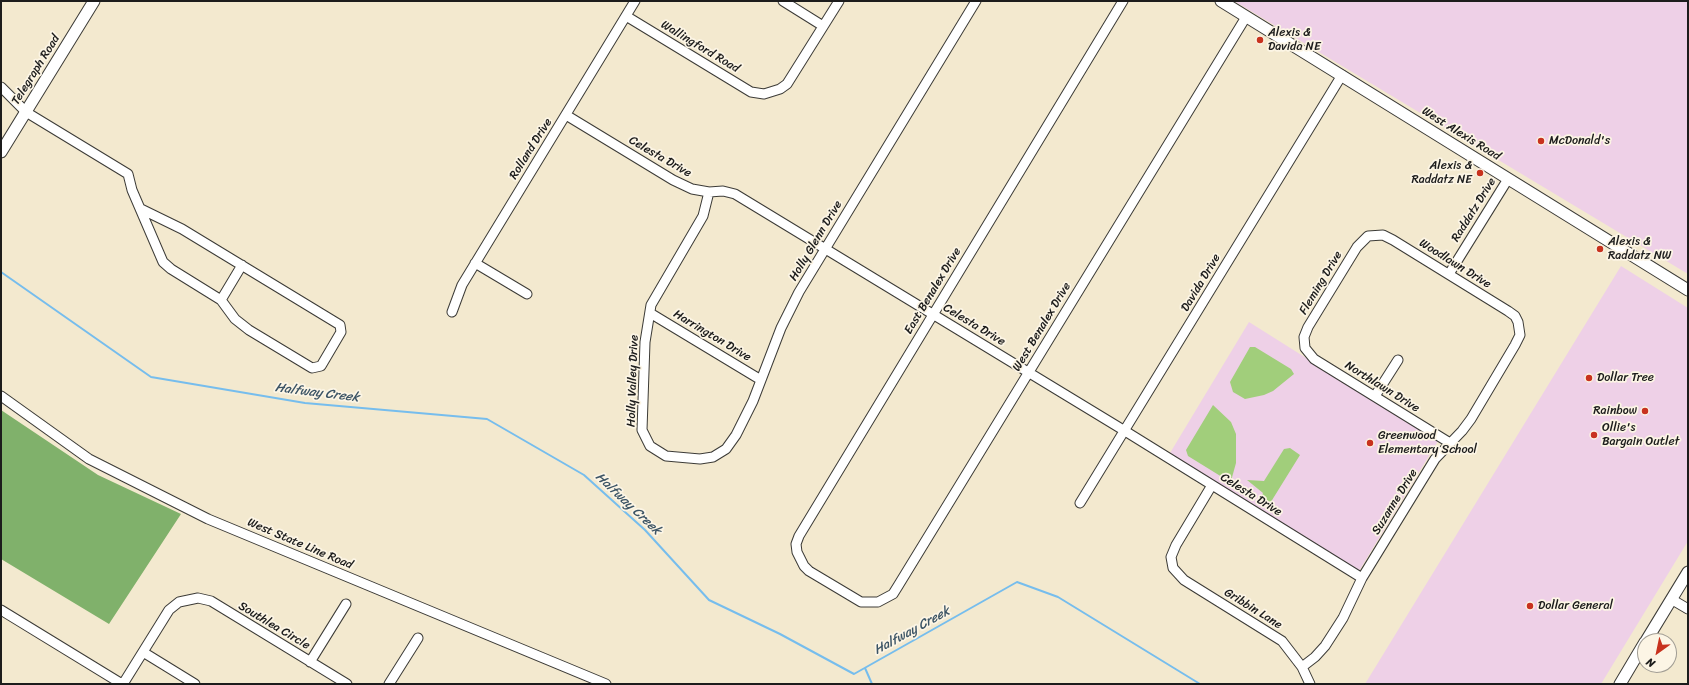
<!DOCTYPE html>
<style>
body{margin:0}
#map{position:relative;width:1689px;height:685px;overflow:hidden;background:#f3e9cf;font-family:Sriracha,sans-serif}
canvas{display:block}
.frame{position:absolute;inset:0;border:2px solid #1c1c1c;pointer-events:none}
.north{position:absolute;left:1637px;top:633px;width:40px;height:40px;box-sizing:border-box;background:#fcf5e5;border:1px solid #a29e95;border-radius:50%;rotate:213deg;font-size:11px;font-weight:700;line-height:16px;text-align:center;color:#1c1c1c}
.north::after{content:'';display:block;margin:auto;width:14px;height:18px;background:#c8321e;clip-path:polygon(50% 0,100% 100%,50% 72%,0 100%)}
</style>
<div id="map">
<canvas width="1689" height="685"></canvas>
<div class="frame"></div>
<div class="north">N</div>
</div>
<script>
const g = document.querySelector('canvas').getContext('2d');
g.lineJoin = 'round';
function fill(path, color) { g.fillStyle = color; g.fill(path, 'evenodd'); }
const shape = rows => new Path2D(rows.map(r => 'M' + r).join(''));
function strokePath(path, color, width, dash) { g.strokeStyle = color; g.lineWidth = width; g.lineCap = dash ? 'butt' : 'round'; g.setLineDash(dash || []); g.stroke(path); }
function write(font, color, halo, rows, align = 'center') {
  g.font = font + ' Sriracha,sans-serif'; g.lineWidth = 3.5; g.setLineDash([]); g.textBaseline = 'middle'; g.strokeStyle = halo; g.fillStyle = color; for (const [text, x, y, turn = 0] of rows) {
    g.save(); g.translate(x, y); g.rotate((+turn || 0) * Math.PI / 180); g.textAlign = isNaN(turn) ? turn : align; if (halo) g.strokeText(text, 0, 0); g.fillText(text, 0, 0); g.restore();
  }
}
const built = shape([
 [1234,1,1688,1,1688,274],
 [1621,266,1688,308,1688,541,1601,684,1365,684],
 [1249,322,1438,441,1359,571,1170,453]
]);
const green = shape([
 [1250,347,1255,347,1291,369,1294,374,1273,391,1264,395,1245,399,1233,392,1230,382],
 [1213,405,1231,422,1236,434,1236,463,1231,481,1222,477,1188,456,1186,450],
 [1290,448,1300,455,1269,505,1260,500,1263,493,1247,480,1264,481,1284,449]
]);
const forest = shape([
 [1,410,98,475,181,514,109,624,1,559]
]);
const stream = shape([
 [1,272,151,377,305,403,487,419,584,475,645,530,709,600,780,634,854,674,1017,582,1058,597,1200,684],
 [865,668,872,684]
]);
const minor = shape([
 [783,1,823,26],
 [1123,1,799,536,796,544,797,552,804,566,809,571,861,602,878,602,893,594,898,586,1246,17],
 [626,16,751,92,764,94,780,89,787,84,839,1],
 [1,87,26,112,128,174,132,190,163,262,171,269,221,300,235,319,249,330,312,368,321,366,341,332,340,325,182,229,141,209],
 [566,115,673,180,692,189,709,192,723,191,735,194,1125,431,1362,578],
 [709,192,703,216,651,305,645,342,642,430,650,446,666,456,700,459,713,457,726,449,736,435,753,401,781,328,799,292,976,1],
 [475,263,527,294],
 [1449,274,1508,179],
 [221,300,242,265],
 [452,312,462,285,635,1],
 [650,313,761,380],
 [1,396,89,459,208,519,606,684],
 [1375,396,1398,360],
 [1212,485,1176,545,1171,557,1173,568,1184,580,1282,641,1302,667,1310,684],
 [1080,503,1342,75],
 [1671,599,1688,609],
 [1,610,122,684],
 [143,652,195,684],
 [310,662,346,604],
 [1302,667,1315,657,1325,646,1343,618,1362,578,1435,459,1462,431,1471,419,1515,345,1520,335,1518,322,1515,316,1508,311,1393,240,1383,235,1368,236,1357,247,1308,327,1304,337,1305,348,1314,359,1450,443],
 [123,684,169,610,179,602,198,598,211,601,347,684],
 [389,684,418,638]
]);
const major = shape([
 [1221,1,1688,290],
 [1,152,94,1],
 [1646,641,1688,572],
 [1620,684,1645,642]
]);
const markers = [
 [1260,40,4,"#c8321e"],
 [1541,141,4,"#c8321e"],
 [1480,173,4,"#c8321e"],
 [1600,249,4,"#c8321e"],
 [1589,378,4,"#c8321e"],
 [1645,411,4,"#c8321e"],
 [1594,435,4,"#c8321e"],
 [1370,443,4,"#c8321e"],
 [1530,606,4,"#c8321e"]
];
const poiNames = [
 ["Alexis &",1268,33],
 ["Davida NE",1268,47],
 ["McDonald's",1549,141],
 ["Alexis &",1472,166,"right"],
 ["Raddatz NE",1472,180,"right"],
 ["Alexis &",1608,242],
 ["Raddatz NW",1608,256],
 ["Dollar Tree",1597,378],
 ["Rainbow",1637,411,"right"],
 ["Ollie's",1602,428],
 ["Bargain Outlet",1602,442],
 ["Greenwood",1378,436],
 ["Elementary School",1378,450],
 ["Dollar General",1538,606]
];
const streetNames = [
 ["Wallingford Road",700,47,31],
 ["Telegraph Road",36,70,-58],
 ["West Alexis Road",1461,134,32],
 ["Rolland Drive",531,149,-58],
 ["Celesta Drive",660,157,30],
 ["Raddatz Drive",1474,210,-58],
 ["Holly Glenn Drive",816,241,-59],
 ["Woodlawn Drive",1455,264,32],
 ["Davida Drive",1201,283,-59],
 ["Fleming Drive",1321,283,-59],
 ["East Benalex Drive",933,291,-59],
 ["Celesta Drive",974,325,31],
 ["West Benalex Drive",1042,327,-59],
 ["Harrington Drive",712,336,31],
 ["Holly Valley Drive",633,381,-88],
 ["Northlawn Drive",1382,387,32],
 ["Celesta Drive",1251,495,32],
 ["Suzanne Drive",1395,502,-58],
 ["West State Line Road",300,544,23],
 ["Gribbin Lane",1253,609,32],
 ["Southlea Circle",274,626,31]
];
const waterNames = [
 ["Halfway Creek",317,393,7],
 ["Halfway Creek",628,504,43],
 ["Halfway Creek",912,631,-29]
];
fill(built, '#eed0e7');
fill(green, '#a1ce7b');
fill(forest, '#80b16b');
strokePath(stream, '#76bded', 2);
strokePath(minor, '#3c3b37', 11);
strokePath(major, '#3c3b37', 13);
strokePath(minor, '#fff', 9);
strokePath(major, '#fff', 11);
for (const [x, y, r, color] of markers) { const dot = new Path2D(); dot.arc(x, y, r, 0, 2 * Math.PI); g.fillStyle = color; g.fill(dot); strokePath(dot, '#fcf5e5', 1.5); }
write('12px', '#1c1c1c', '#fcf5e5', poiNames, 'left');
write('12px', '#1c1c1c', '#fcf5e5', streetNames);
write('italic 13px', '#3c5465', '#fcf5e5', waterNames);
</script>
